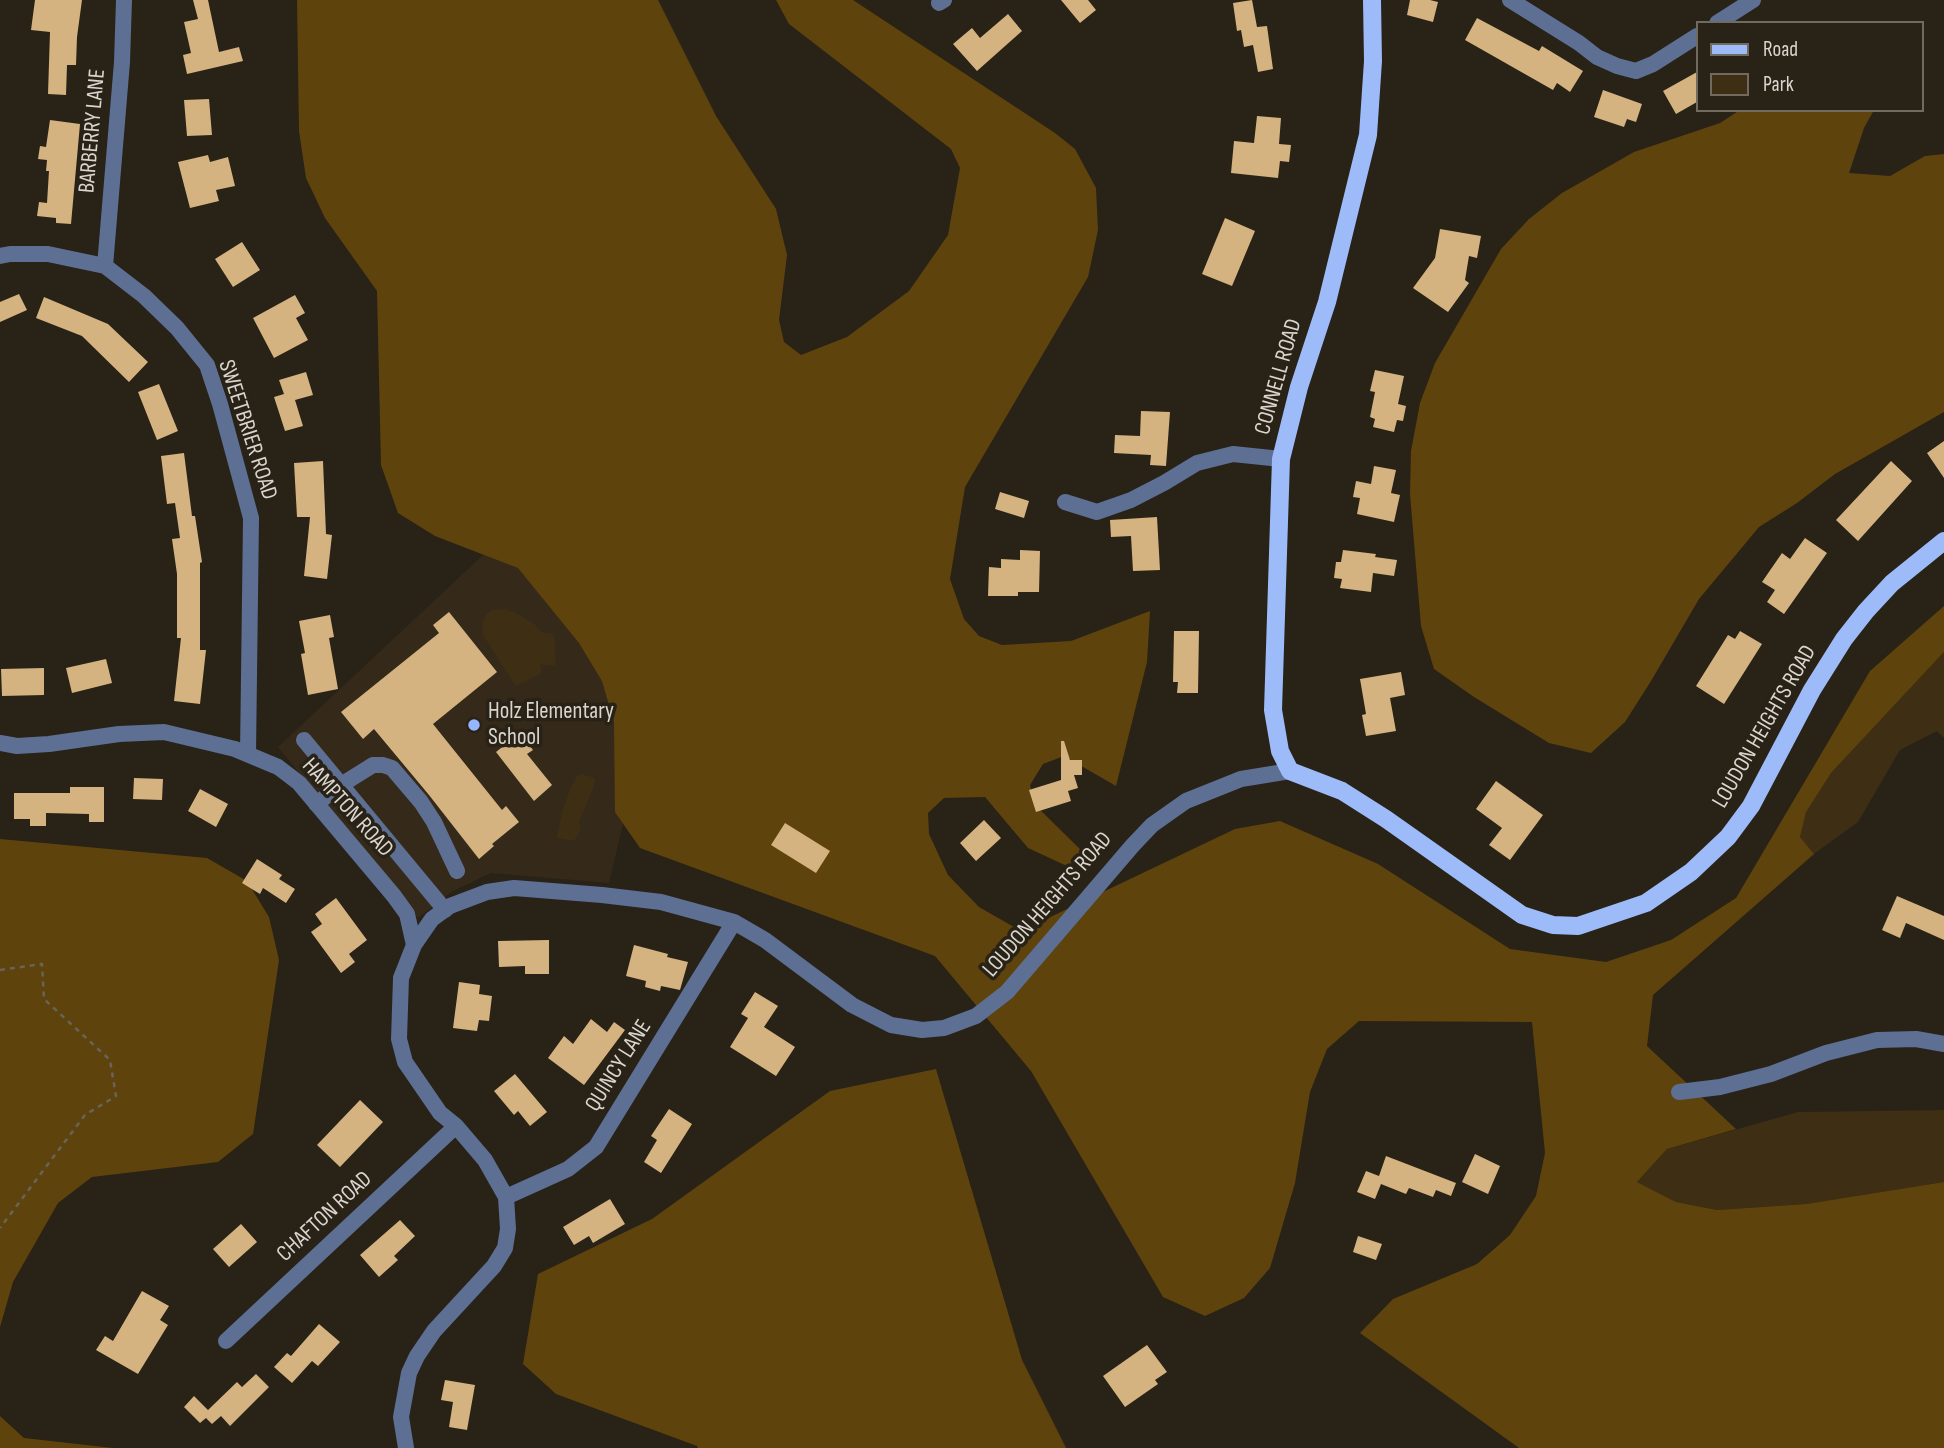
<!DOCTYPE html>
<style>
body{margin:0}
#map{position:relative;width:1944px;height:1448px;overflow:hidden;background:#292217;font-family:"Sofia Sans Condensed",sans-serif}
canvas{display:block}
.legend{position:absolute;left:1696px;top:21px;width:228px;height:91px;box-sizing:border-box;background:#292217;border:2px solid #706a61;margin:0;padding:9px 12px;list-style:none;font-size:21px;color:#dad6cf}
.legend li{display:flex;align-items:center;gap:14px;height:35px}
.legend b{width:35px;border:2px solid #706a61}
</style>
<div id="map">
<canvas width="1944" height="1448"></canvas>
<ul class="legend">
<li><b style="height:9px;background:#9ebbf9"></b>Road</li>
<li><b style="height:19px;background:#3e2e13"></b>Park</li>
</ul>
</div>
<script>
const g = document.querySelector('canvas').getContext('2d');
g.lineJoin = 'round';
function fill(path, color) { g.fillStyle = color; g.fill(path, 'evenodd'); }
const shape = rows => new Path2D(rows.map(r => 'M' + r).join(''));
function strokePath(path, color, width, dash) { g.strokeStyle = color; g.lineWidth = width; g.lineCap = dash ? 'butt' : 'round'; g.setLineDash(dash || []); g.stroke(path); }
function write(font, color, halo, rows, align = 'center') {
  g.font = font + ' "Sofia Sans Condensed",sans-serif'; g.lineWidth = 7; g.setLineDash([]); g.textBaseline = 'middle'; g.strokeStyle = halo; g.fillStyle = color; for (const [text, x, y, turn = 0] of rows) {
    g.save(); g.translate(x, y); g.rotate((+turn || 0) * Math.PI / 180); g.textAlign = isNaN(turn) ? turn : align; if (halo) g.strokeText(text, 0, 0); g.fillText(text, 0, 0); g.restore();
  }
}
const built = shape([
 [499,540,652,703,609,883,491,873,453,891,418,918,278,747]
]);
const green = shape([
 [504,609,514,612,523,617,534,624,543,633,550,633,554,635,556,666,540,664,542,673,516,686,483,635,482,624,486,615,492,610],
 [1944,652,1944,738,1937,731,1900,750,1858,822,1814,854,1800,837,1805,812,1831,773],
 [581,774,595,778,593,789,579,821,581,829,574,841,557,838,562,812,569,792,577,776],
 [1944,1110,1944,1182,1806,1204,1717,1210,1676,1202,1637,1182,1667,1149,1798,1112]
]);
const forest = shape([
 [297,0,658,0,716,116,776,209,787,255,779,320,784,342,801,355,847,337,909,291,948,235,960,168,951,149,789,24,776,0,853,0,1055,133,1075,149,1096,188,1098,230,1088,277,965,487,950,579,964,619,979,636,1002,645,1071,641,1150,611,1147,662,1116,786,1064,756,1043,764,1030,785,1035,805,1082,851,1069,867,1028,848,985,797,944,798,928,813,929,834,948,875,979,907,1021,931,1235,829,1280,821,1378,864,1510,949,1606,962,1671,940,1736,898,1870,671,1944,606,1944,652,1831,773,1806,812,1800,837,1814,854,1653,995,1647,1046,1736,1129,1667,1149,1637,1182,1676,1202,1717,1210,1806,1204,1944,1182,1944,1448,1519,1448,1360,1333,1393,1299,1477,1264,1510,1235,1536,1196,1545,1153,1532,1022,1359,1021,1327,1049,1310,1092,1295,1183,1270,1268,1244,1298,1205,1316,1163,1297,1031,1071,935,956,640,848,615,812,614,722,602,681,579,643,518,568,435,536,398,513,381,465,377,291,325,218,306,178,299,131],
 [1740,110,1874,110,1864,128,1849,173,1890,176,1925,156,1944,154,1944,412,1835,474,1797,503,1759,527,1699,599,1651,681,1625,722,1591,753,1549,743,1474,697,1434,669,1421,626,1410,494,1411,451,1420,403,1435,363,1501,249,1529,219,1562,193,1634,152,1720,123],
 [0,839,207,858,247,881,269,917,279,960,253,1134,218,1162,92,1177,58,1203,13,1282,0,1327],
 [936,1069,1022,1360,1066,1448,698,1448,697,1446,556,1394,523,1364,538,1274,652,1219,830,1091],
 [0,1416,24,1438,113,1448,0,1448]
]);
const building = shape([
 [35,0,82,0,77,37,76,65,67,65,66,95,48,94,50,32,31,30],
 [193,0,208,0,219,52,239,47,243,61,187,74,183,55,191,53,184,22,198,19],
 [1061,0,1088,0,1096,10,1080,23],
 [1252,0,1257,27,1267,26,1273,69,1258,72,1253,45,1244,47,1241,30,1237,31,1233,3],
 [1410,0,1430,0,1438,2,1433,22,1407,15],
 [1008,14,1022,31,977,71,953,44,972,28,980,38],
 [1477,18,1539,51,1542,46,1583,71,1570,92,1557,83,1553,90,1465,40],
 [1697,72,1697,102,1676,114,1663,91],
 [1603,90,1642,104,1636,122,1627,119,1624,127,1594,117],
 [209,99,212,135,187,136,184,100],
 [1257,116,1281,118,1279,144,1291,145,1289,162,1280,161,1278,178,1231,173,1234,141,1254,143],
 [50,120,80,124,71,224,56,223,56,218,37,216,39,202,47,203,49,171,46,171,47,160,38,159,40,146,46,147],
 [208,155,210,162,228,157,235,186,216,190,219,201,190,208,178,162],
 [1225,218,1255,231,1232,286,1202,274],
 [1440,229,1481,236,1477,258,1469,256,1465,280,1469,283,1448,312,1413,288,1435,258],
 [242,242,260,270,233,287,215,259],
 [19,294,27,310,0,322,0,302],
 [295,295,305,313,296,318,308,340,274,358,253,318],
 [44,297,108,324,148,362,129,382,82,336,36,318],
 [1375,370,1404,376,1398,404,1406,406,1403,421,1397,420,1394,432,1373,427,1375,419,1370,417,1375,392,1370,391],
 [306,372,313,395,295,400,303,426,285,431,274,397,284,394,279,380],
 [159,384,178,431,157,440,138,392],
 [1141,411,1170,412,1166,466,1150,465,1151,455,1114,453,1115,435,1140,436],
 [1944,441,1944,478,1927,453],
 [184,453,192,516,195,516,202,562,200,563,200,650,206,650,200,704,174,701,181,638,177,638,177,574,172,539,180,538,175,503,167,504,161,456],
 [323,461,326,534,332,535,327,579,304,576,310,517,297,517,294,463],
 [1891,461,1912,481,1858,541,1836,520],
 [1374,466,1396,470,1391,493,1400,495,1394,522,1357,514,1360,498,1353,497,1356,481,1371,484],
 [1000,492,1029,501,1024,518,995,509],
 [1157,517,1160,570,1133,571,1131,536,1111,537,1110,520],
 [1805,538,1827,553,1784,614,1767,602,1775,590,1762,582,1782,553,1790,559],
 [1020,550,1040,551,1039,592,1018,592,1018,596,988,596,989,567,1001,568,1001,559,1020,560],
 [1343,550,1376,554,1375,557,1397,560,1394,576,1373,573,1371,592,1340,588,1342,579,1334,578,1336,562,1341,562],
 [449,612,497,672,433,724,502,810,506,806,519,822,492,844,494,846,479,859,429,795,374,729,363,739,341,712,439,633,433,625],
 [330,615,334,637,329,638,338,689,308,695,301,654,305,653,299,621],
 [1174,631,1199,631,1198,693,1177,693,1178,682,1173,682],
 [1740,631,1762,644,1724,704,1696,686,1728,635,1735,639],
 [106,659,112,683,72,693,66,668],
 [44,668,44,695,2,696,1,669],
 [1401,672,1405,695,1390,698,1396,731,1366,736,1362,715,1366,714,1360,679],
 [520,733,533,750,527,754,552,785,534,801,496,752],
 [1061,741,1064,741,1070,760,1082,760,1082,775,1074,775,1078,788,1068,791,1071,801,1036,812,1029,790,1061,780],
 [134,778,163,779,162,800,133,799],
 [1496,781,1543,815,1510,860,1489,845,1502,828,1476,809],
 [70,787,104,787,104,822,89,822,89,814,46,813,46,826,30,826,30,819,14,819,14,793,70,793],
 [200,789,228,804,216,827,188,811],
 [984,820,1001,838,976,861,960,843],
 [785,823,830,851,816,873,771,845],
 [257,859,282,875,279,879,295,889,286,903,263,888,260,894,242,883],
 [1897,896,1944,916,1944,940,1906,923,1900,938,1882,930],
 [336,898,367,940,349,954,355,962,341,973,311,932,322,924,315,914],
 [549,940,549,974,525,974,525,966,499,967,498,941],
 [634,945,668,954,667,957,688,962,680,990,661,986,660,991,645,987,646,981,626,976],
 [459,982,480,985,479,994,492,996,489,1021,479,1020,477,1031,453,1028],
 [755,992,778,1006,764,1027,795,1047,776,1076,730,1047,748,1018,741,1014],
 [591,1019,607,1032,614,1022,625,1030,584,1085,548,1058,564,1036,573,1044],
 [515,1074,547,1112,530,1126,518,1111,514,1115,494,1091],
 [360,1100,383,1122,340,1167,317,1145],
 [669,1109,692,1124,661,1173,644,1162,657,1140,651,1136],
 [1475,1154,1500,1166,1488,1194,1462,1182],
 [1386,1156,1456,1183,1451,1196,1436,1190,1433,1197,1409,1188,1406,1194,1381,1184,1375,1199,1357,1192,1366,1171,1379,1176],
 [610,1199,625,1224,593,1243,589,1236,574,1245,563,1227],
 [400,1220,415,1236,394,1256,398,1260,379,1277,360,1255],
 [241,1224,257,1242,229,1267,213,1249],
 [1358,1236,1382,1244,1376,1260,1353,1252],
 [142,1291,169,1306,160,1320,168,1325,138,1374,96,1350,105,1336,113,1341],
 [319,1324,340,1342,318,1366,312,1361,292,1383,274,1367,287,1353,291,1356],
 [1147,1345,1167,1372,1155,1380,1158,1384,1125,1407,1103,1376],
 [256,1374,269,1387,230,1426,221,1416,212,1424,206,1418,200,1423,184,1407,194,1396,208,1410,237,1382,242,1387],
 [445,1380,475,1385,467,1430,449,1427,453,1402,441,1400]
]);
const path = shape([
 [0,970,42,964,44,999,110,1060,116,1096,85,1115,0,1228]
]);
const minor = shape([
 [1510,0,1579,43,1597,57,1617,66,1636,71,1653,64,1697,36],
 [939,3,944,0],
 [1717,23,1753,0],
 [0,256,10,254,48,254,105,266,144,296,177,328,207,365,220,404,251,518,248,754],
 [105,266,122,62,124,0],
 [1065,502,1097,512,1131,500,1164,483,1197,463,1233,454,1281,459],
 [304,740,445,910],
 [0,743,17,746,49,744,119,734,164,732,235,749,278,767,299,783,394,896,407,914,414,945],
 [316,804,341,785,373,765,383,765,392,768,421,802,434,822,457,871],
 [1679,1092,1720,1087,1771,1074,1826,1053,1877,1040,1916,1039,1944,1044],
 [506,1197,568,1169,596,1147,734,922],
 [226,1341,456,1126],
 [406,1448,401,1417,409,1373,417,1356,434,1331,494,1266,505,1248,508,1229,506,1197,485,1160,456,1126,440,1113,405,1062,399,1039,401,978,414,945,432,919,450,906,487,892,514,888,602,895,661,902,734,922,765,940,852,1005,891,1025,922,1030,944,1028,976,1016,1007,992,1133,845,1152,825,1186,801,1241,779,1290,771]
]);
const major = shape([
 [1372,0,1373,61,1368,135,1327,302,1299,387,1281,459,1273,710,1280,751,1290,771,1342,791,1386,819,1522,915,1553,925,1578,926,1646,903,1691,872,1728,837,1751,806,1812,690,1844,639,1866,611,1892,583,1944,541]
]);
const markers = [
 [474,725,7,"#95b6fd"]
];
const streetNames = [
 ["BARBERRY LANE",93,131,-85],
 ["CONNELL ROAD",1279,377,-74],
 ["SWEETBRIER ROAD",247,430,72],
 ["LOUDON HEIGHTS ROAD",1765,727,-60],
 ["HAMPTON ROAD",347,808,48],
 ["LOUDON HEIGHTS ROAD",1048,905,-49],
 ["QUINCY LANE",619,1066,-58],
 ["CHAFTON ROAD",325,1217,-43]
];
const poiNames = [
 ["Holz Elementary",488,712],
 ["School",488,738]
];
fill(built, '#352a1a');
fill(green, '#3e2e13');
fill(forest, '#5f430c');
fill(building, '#d4b380');
strokePath(path, '#69635a', 2.5, [5, 5]);
strokePath(minor, '#5d6f93', 16);
strokePath(major, '#9ebbf9', 18);
for (const [x, y, r, color] of markers) { const dot = new Path2D(); dot.arc(x, y, r, 0, 2 * Math.PI); g.fillStyle = color; g.fill(dot); strokePath(dot, '#292217', 2.5); }
write('23px', '#dad6cf', '#292217', streetNames);
write('23px', '#dad6cf', '#292217', poiNames, 'left');
</script>
